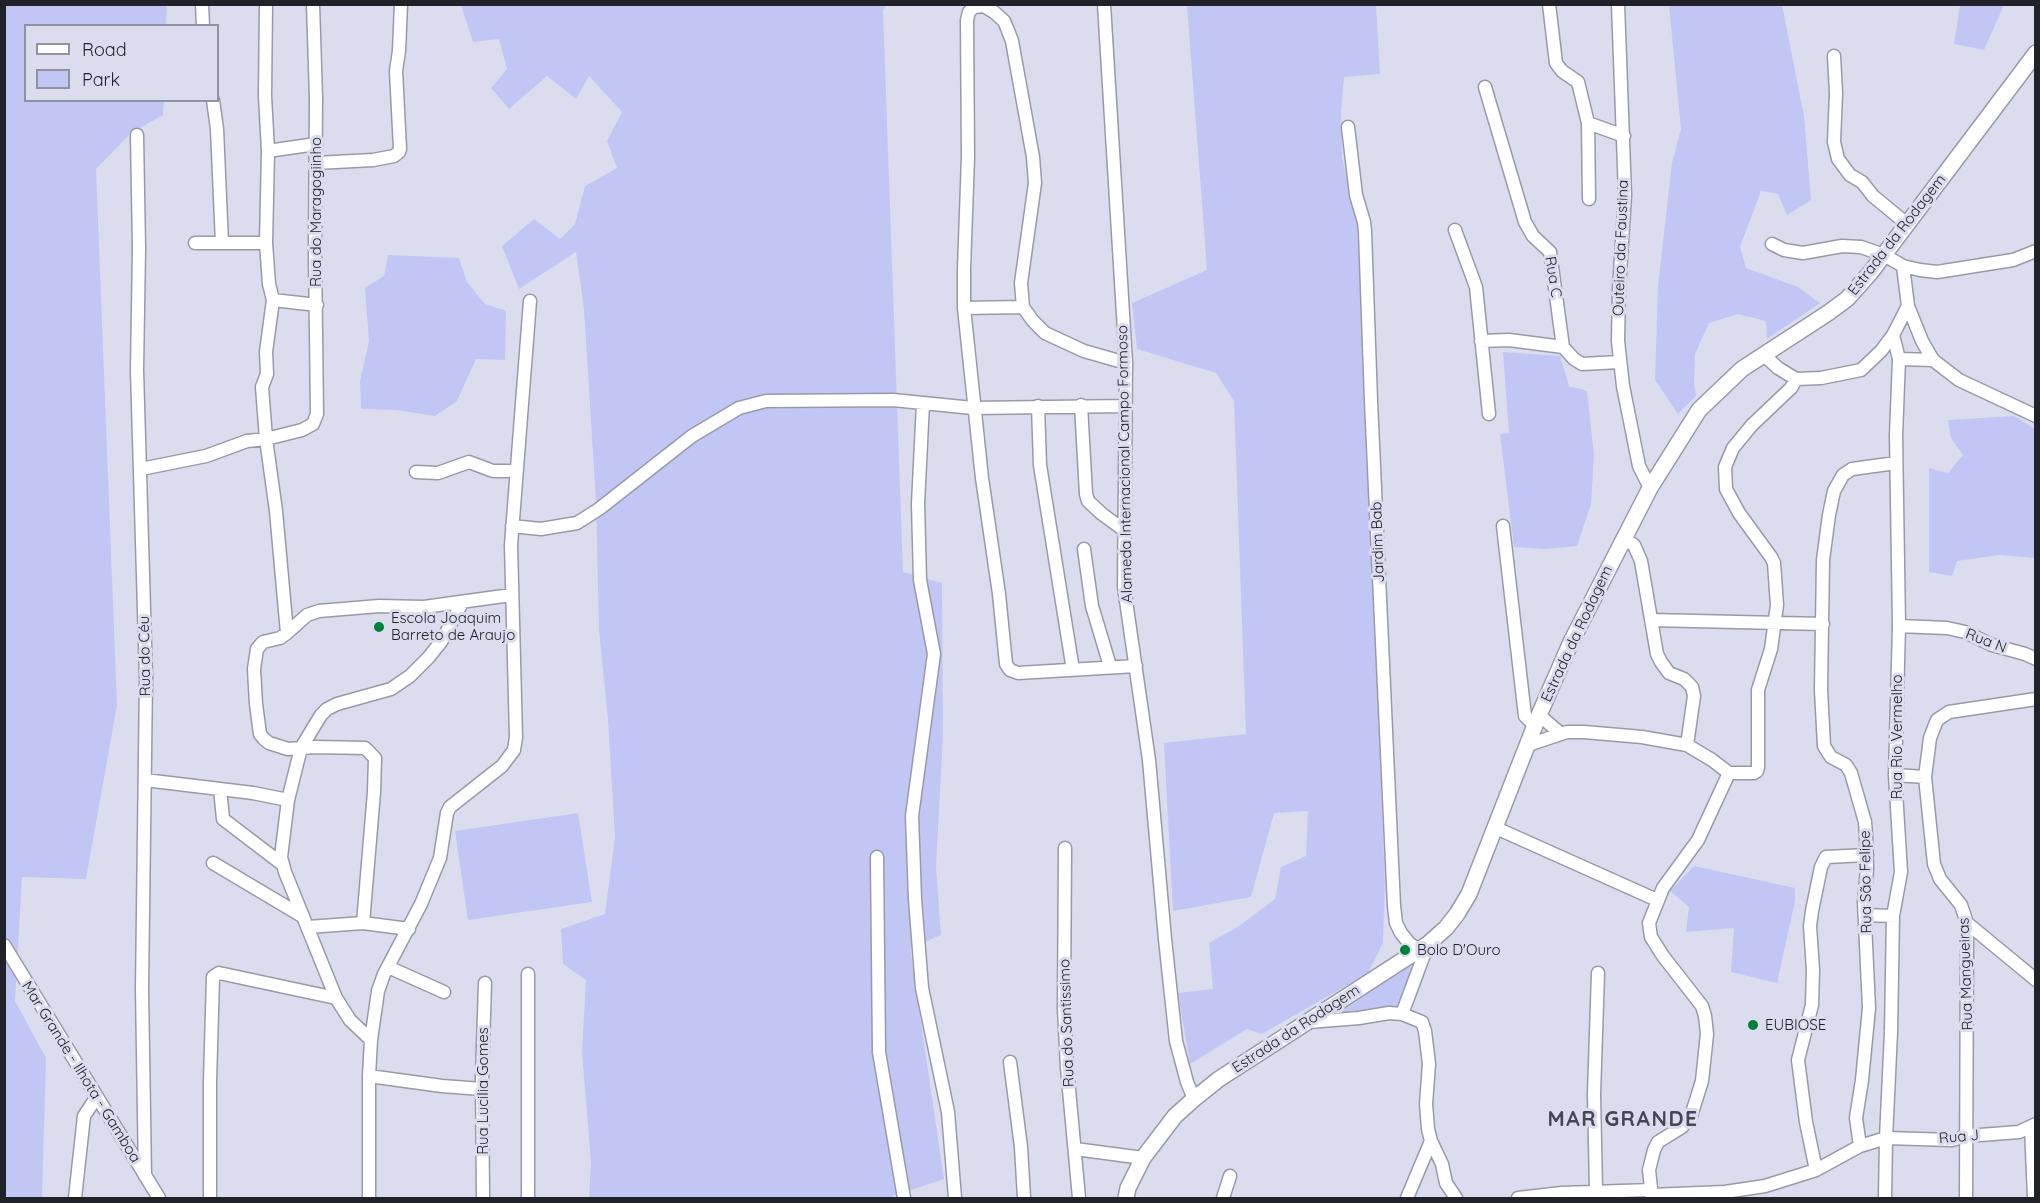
<!DOCTYPE html>
<meta charset="utf-8">
<style>
body{margin:0}
#map{position:relative;width:2040px;height:1203px;overflow:hidden;background:#dbddef;font-family:Quicksand,sans-serif}
canvas{display:block}
.frame{position:absolute;inset:0;border:6px solid #212229;pointer-events:none}
.legend{position:absolute;left:24px;top:24px;width:195px;height:78px;box-sizing:border-box;background:#dbddef;border:2px solid #9192a0;margin:0;padding:8px 10px;list-style:none;font-size:18px;color:#212229}
.legend li{display:flex;align-items:center;gap:12px;height:30px}
.legend b{width:30px;border:2px solid #9192a0}
</style>
<div id="map">
<canvas width="2040" height="1203"></canvas>
<div class="frame"></div>
<ul class="legend">
<li><b style="height:8px;background:#fff"></b>Road</li>
<li><b style="height:16px;background:#c2c6f5"></b>Park</li>
</ul>
</div>
<script>
const g = document.querySelector('canvas').getContext('2d');
g.lineJoin = 'round';
function fill(path, color) { g.fillStyle = color; g.fill(path, 'evenodd'); }
const shape = rows => new Path2D(rows.map(r => 'M' + r).join(''));
function strokePath(path, color, width, dash) { g.strokeStyle = color; g.lineWidth = width; g.lineCap = dash ? 'butt' : 'round'; g.setLineDash(dash || []); g.stroke(path); }
function write(font, color, halo, rows, align = 'center') {
  g.font = font + ' Quicksand,sans-serif'; g.lineWidth = 6; g.setLineDash([]); g.textBaseline = 'middle'; g.strokeStyle = halo; g.fillStyle = color; for (const [text, x, y, turn = 0] of rows) {
    g.save(); g.translate(x, y); g.rotate((+turn || 0) * Math.PI / 180); g.textAlign = isNaN(turn) ? turn : align; if (halo) g.strokeText(text, 0, 0); g.fillText(text, 0, 0); g.restore();
  }
}
const green = shape([
 [5,5,167,5,166,25,26,26,26,100,164,101,163,115,131,133,96,169,117,705,86,879,22,877,15,1001,46,1058,42,1198,5,1198],
 [461,5,886,5,883,10,903,572,942,583,943,735,936,867,941,935,910,948,944,1179,887,1198,589,1198,591,1163,582,1052,586,980,563,964,561,929,605,914,615,837,608,720,599,630,596,501,584,309,576,252,519,289,502,246,534,219,560,239,575,224,585,186,617,168,607,141,622,112,589,76,576,99,547,76,509,109,491,88,507,69,499,39,473,42],
 [1187,5,1376,5,1380,74,1344,77,1341,111,1342,158,1359,228,1385,883,1383,943,1368,973,1262,1034,1247,1029,1190,1064,1178,993,1213,989,1209,943,1239,926,1275,899,1281,867,1306,856,1308,811,1274,813,1251,897,1173,911,1164,743,1246,734,1234,401,1216,373,1137,349,1132,303,1207,270],
 [1669,5,1782,5,1804,116,1811,200,1787,215,1778,194,1761,191,1740,247,1746,268,1798,287,1820,303,1767,339,1766,321,1738,314,1709,323,1695,354,1694,384,1696,396,1678,414,1655,380,1658,286,1672,163,1681,129],
 [1960,5,2004,5,1984,50,1954,44],
 [388,255,459,258,467,282,485,304,506,311,505,360,476,359,457,401,435,416,397,410,361,409,360,381,369,341,365,288,384,276],
 [1503,352,1560,356,1569,386,1587,391,1594,455,1591,504,1577,546,1545,549,1514,547,1500,434,1509,433],
 [2014,416,2035,429,2035,558,1999,555,1957,561,1952,576,1929,572,1929,468,1948,473,1963,455,1951,438,1948,420],
 [578,813,592,902,468,920,455,831],
 [1694,866,1795,888,1795,901,1777,983,1731,972,1734,928,1686,932,1689,907,1670,891],
 [1409,963,1412,972,1402,1008,1331,1018,1329,1013]
]);
const minor = shape([
 [202,4,203,26],
 [266,4,265,96,268,151,266,243,269,284,273,300,317,305],
 [1104,4,1126,363,1124,587,1149,760,1165,939,1176,1041,1187,1082,1194,1099],
 [1549,4,1556,63,1562,71,1578,82,1588,123,1624,136],
 [1618,4,1625,195,1619,289,1618,341,1623,386,1639,466,1650,488],
 [1834,56,1836,93,1834,142,1838,159,1850,175,1862,182,1873,196,1907,224],
 [1485,87,1525,222,1533,236,1550,252,1563,347,1574,359,1582,364,1619,362],
 [213,100,217,129,222,243],
 [1588,123,1589,199],
 [1348,127,1356,195,1364,222,1365,231,1371,401,1394,906,1396,923,1401,933,1409,943,1418,950],
 [137,135,139,248,137,370,146,678,142,989,145,1176],
 [268,151,316,144],
 [316,163,373,160,394,156,399,152,400,149,396,71,399,51,401,4],
 [1455,230,1476,287,1489,414],
 [195,243,266,243],
 [1772,244,1784,250,1803,253,1842,246,1861,247,1884,255,1903,266,1920,270,1937,272,2013,260,2036,251],
 [1903,266,1908,306,1922,341,1933,360,1959,380,2036,416],
 [964,308,1023,307],
 [1481,341,1509,340,1563,347],
 [1764,355,1778,368,1796,379,1821,378,1861,370,1881,351,1893,335,1908,306],
 [1899,359,1933,360],
 [1126,363,1084,351,1045,333,1033,321,1023,307,1021,283,1035,183,1033,157,1012,41,1007,28,1004,21,994,12,984,6,974,7,969,12,967,20,968,157,964,269,964,308,982,478,999,594,1006,664,1010,670,1018,673,1136,666],
 [923,403,918,504,920,580,934,654,912,816,915,899,922,988,948,1112,955,1198],
 [1081,405,1086,494,1088,501,1102,514,1124,530],
 [1038,406,1040,465,1073,670],
 [141,469,206,456,247,441,266,439,262,387,267,374,266,352,273,300],
 [416,472,438,473,469,462,493,471,516,471],
 [512,526,541,529,577,523,599,509,692,436,739,408,766,401,893,400,973,408,1125,406],
 [1503,526,1525,716,1535,726],
 [1623,538,1634,545,1641,561,1657,654,1661,662,1669,673,1684,679,1692,687,1694,696,1687,745],
 [1084,549,1092,606,1110,666],
 [1651,620,1823,624],
 [1899,626,1947,628,1965,632,1992,645,2025,654,2036,659],
 [287,633,276,511,266,439,302,430,313,424,317,414,315,253,316,98,313,4],
 [1539,715,1560,733],
 [1528,745,1567,732,1584,732,1642,737,1687,745,1712,760,1729,773],
 [1729,773,1754,773,1757,771,1758,767,1758,690,1771,649,1777,605,1774,563,1771,557,1739,513,1726,489,1725,467,1733,448,1752,425,1791,388,1796,379],
 [1895,775,1925,777],
 [145,780,253,793,288,800],
 [220,789,223,819,282,864],
 [1496,828,1657,900],
 [1065,848,1064,1008,1067,1068,1079,1198],
 [877,857,879,1052,904,1198],
 [213,863,302,916],
 [1865,915,1893,916],
 [363,923,374,792,375,758,365,748,315,747,288,749,269,743,264,739,260,734,256,704,254,669,257,649,263,642,280,638,287,633,307,615,319,611,379,606,424,607,511,595],
 [1967,923,2036,980],
 [308,927,363,923,409,929],
 [4,945,159,1198],
 [388,967,444,992],
 [1402,1014,1428,944],
 [1309,1022,1359,1018,1389,1013,1402,1014,1422,1022,1425,1031,1429,1064,1426,1104,1428,1129,1431,1141,1442,1164,1446,1183,1456,1198],
 [371,1040,350,1020,336,998,285,872,281,857,288,800,301,748,321,715,327,709,337,704,391,689,410,676,428,658,441,642,462,603],
 [1010,1062,1021,1147,1024,1198],
 [369,1076,442,1086,482,1089],
 [2031,1127,2034,1198],
 [1860,1146,1856,1118,1862,1080,1869,1008,1864,902,1867,869,1866,836,1865,822,1851,773,1846,765,1831,757,1824,746,1821,690,1823,560,1829,515,1834,491,1843,475,1852,469,1896,463],
 [1075,1149,1143,1158],
 [1816,1170,1806,1122,1798,1060,1812,1005,1813,970,1810,926,1812,911,1821,867,1826,857,1867,855],
 [1596,1191,1594,1094,1598,973],
 [1651,1195,1725,1192,1765,1186,1816,1170,1860,1146,1886,1138,1952,1140,1967,1136,2019,1132,2036,1124],
 [75,1198,84,1116,96,1098],
 [210,1198,210,1081,213,977,219,973,336,998],
 [369,1198,369,1076,371,1040,378,991,384,974,421,904,440,858,447,813,450,807,502,766,514,750,516,737,511,545,530,301],
 [483,1198,482,1078,485,983],
 [528,1198,528,974],
 [1223,1198,1230,1176],
 [1407,1198,1431,1141],
 [1518,1198,1562,1193,1651,1190],
 [1652,1198,1649,1170,1654,1150,1658,1142,1682,1127,1691,1116,1702,1081,1707,1034,1705,1016,1702,1006,1663,956,1651,937,1649,923,1663,888,1698,840,1729,773],
 [1885,1198,1886,1138,1891,1032,1893,916,1901,872,1895,775,1899,626,1896,436,1899,359,1893,335],
 [1966,1198,1967,923,1961,905,1940,879,1934,864,1925,777,1930,738,1937,720,1949,712,2036,699]
]);
const major = shape([
 [1126,1198,1128,1188,1143,1158,1175,1116,1194,1099,1219,1079,1428,944,1446,928,1457,914,1469,894,1539,715,1571,642,1650,488,1699,410,1742,369,1828,313,1847,299,1871,272,2036,53]
]);
const markers = [
 [379,627,6,"#01813a"],
 [1405,950,6,"#01813a"],
 [1753,1025,6,"#01813a"]
];
const streetNames = [
 ["Rua do Maragogiinho",316,212,-90],
 ["Estrada da Rodagem",1897,235,-52],
 ["Outeiro da Faustina",1621,248,-88],
 ["Rua C",1553,277,81],
 ["Alameda Internacional Campo Formoso",1125,464,-91],
 ["Jardim Bab",1378,542,-92],
 ["Estrada da Rodagem",1577,634,-65],
 ["Rua N",1986,641,21],
 ["Rua do Céu",145,656,-91],
 ["Rua Rio Vermelho",1897,737,-90],
 ["Rua São Felipe",1866,882,-91],
 ["Rua Mangueiras",1966,974,-92],
 ["Rua do Santissimo",1067,1023,-92],
 ["Estrada da Rodagem",1296,1029,-33],
 ["Mar Grande - Ilhota - Gamboa",81,1072,58],
 ["Rua Lucilia Gomes",483,1091,-90],
 ["Rua J",1959,1137,-5]
];
const poiNames = [
 ["Escola Joaquim",391,618],
 ["Barreto de Araujo",391,635],
 ["Bolo D'Ouro",1417,950],
 ["EUBIOSE",1765,1025]
];
const districtNames = [
 ["MAR GRANDE",1623,1120]
];
fill(green, '#c2c6f5');
strokePath(minor, '#989aaa', 15);
strokePath(major, '#989aaa', 18);
strokePath(minor, '#fff', 12);
strokePath(major, '#fff', 15);
for (const [x, y, r, color] of markers) { const dot = new Path2D(); dot.arc(x, y, r, 0, 2 * Math.PI); g.fillStyle = color; g.fill(dot); strokePath(dot, '#dbddef', 2); }
write('15px', '#212229', '#dbddef', streetNames);
write('15px', '#212229', '#dbddef', poiNames, 'left');
g.letterSpacing = '1.5px';
write('bold 21px', '#454756', '#dbddef', districtNames);
g.letterSpacing = '0px';
</script>
